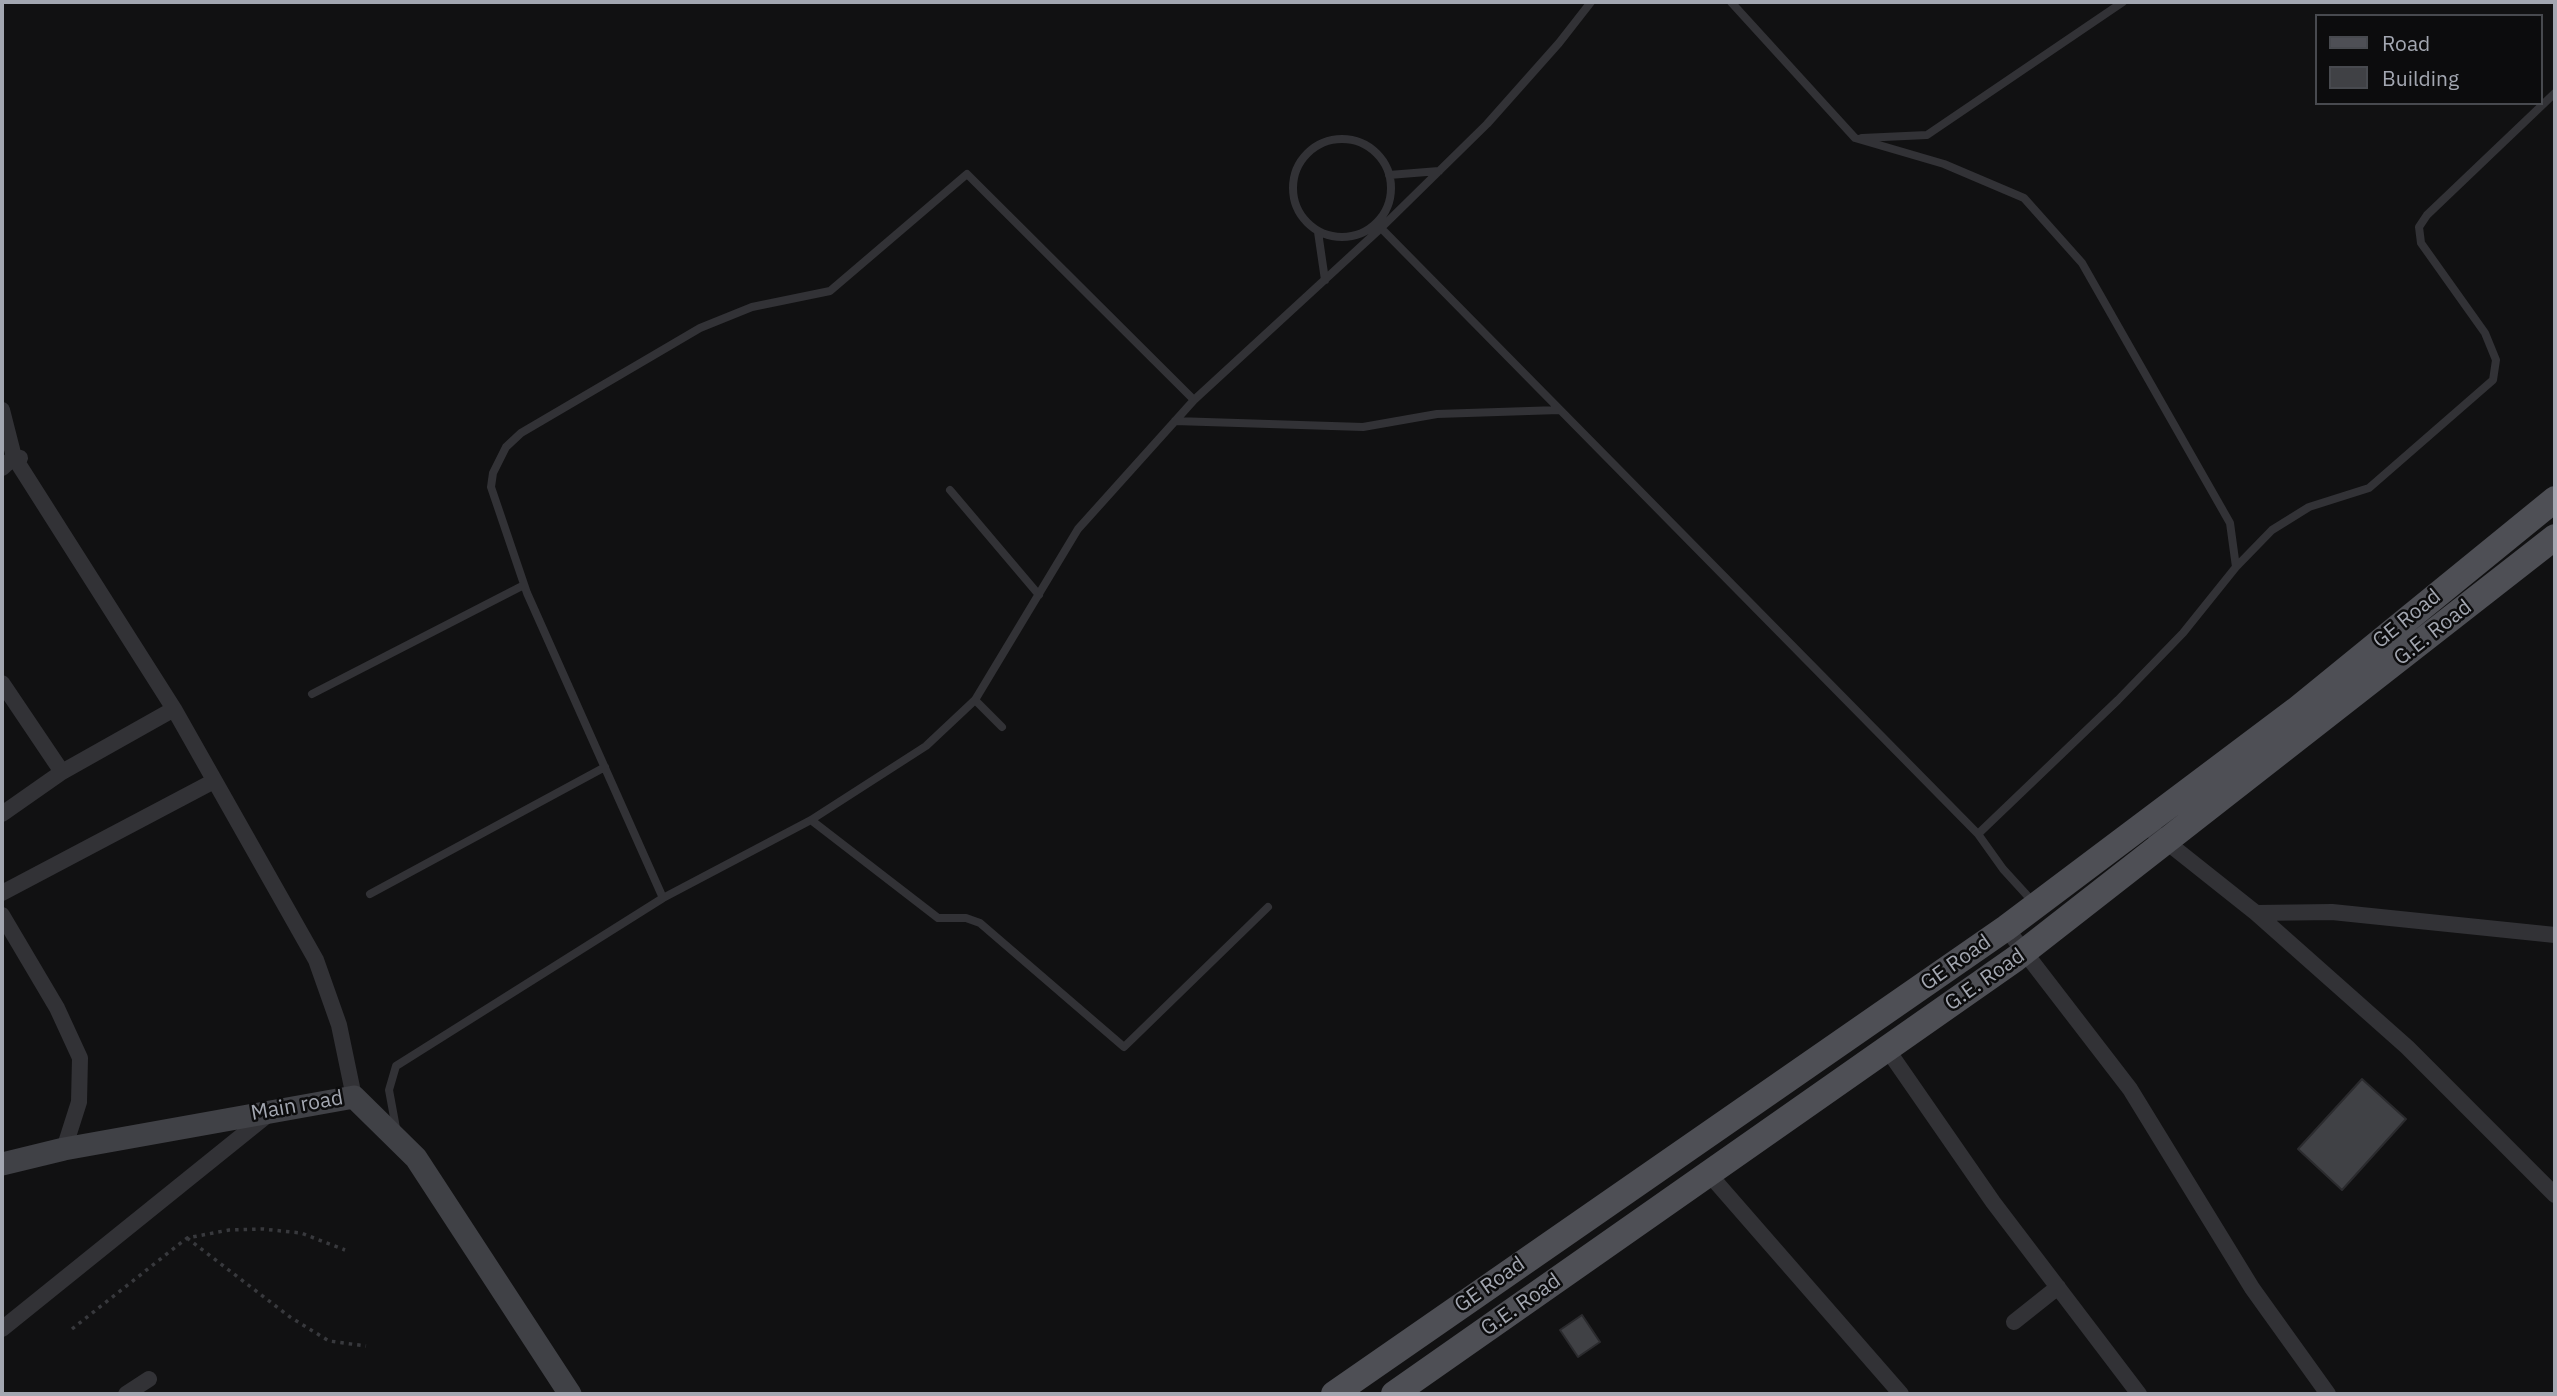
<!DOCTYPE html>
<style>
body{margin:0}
#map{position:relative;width:2557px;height:1396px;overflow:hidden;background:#111112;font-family:"IBM Plex Sans",sans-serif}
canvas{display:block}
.frame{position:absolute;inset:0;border:4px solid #a3a7b1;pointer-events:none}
.legend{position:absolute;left:2315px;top:14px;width:228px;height:91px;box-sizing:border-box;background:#0c0c0d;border:2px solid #484a4f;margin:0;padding:9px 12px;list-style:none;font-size:21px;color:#a3a7b1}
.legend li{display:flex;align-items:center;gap:14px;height:35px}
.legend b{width:35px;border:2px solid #484a4f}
</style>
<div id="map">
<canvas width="2557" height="1396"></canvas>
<div class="frame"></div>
<ul class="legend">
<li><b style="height:9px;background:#4e4f55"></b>Road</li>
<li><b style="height:19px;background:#404145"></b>Building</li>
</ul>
</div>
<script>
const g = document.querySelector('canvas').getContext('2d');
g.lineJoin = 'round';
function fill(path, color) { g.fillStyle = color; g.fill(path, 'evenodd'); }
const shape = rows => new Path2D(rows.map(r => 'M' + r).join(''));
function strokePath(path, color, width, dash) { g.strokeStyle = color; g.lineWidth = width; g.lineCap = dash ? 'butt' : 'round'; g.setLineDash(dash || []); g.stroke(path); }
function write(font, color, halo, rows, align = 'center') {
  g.font = font + ' "IBM Plex Sans",sans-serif'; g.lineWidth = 5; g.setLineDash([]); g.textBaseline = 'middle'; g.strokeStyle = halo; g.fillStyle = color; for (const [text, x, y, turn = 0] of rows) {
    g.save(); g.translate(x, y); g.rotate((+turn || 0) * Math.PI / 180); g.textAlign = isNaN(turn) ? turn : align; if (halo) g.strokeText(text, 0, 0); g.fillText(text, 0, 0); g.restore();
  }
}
const building = shape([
 [2362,1079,2406,1119,2342,1190,2298,1149,2362,1079],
 [1582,1315,1600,1342,1578,1357,1560,1330,1582,1315]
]);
const path = shape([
 [187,1238,290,1317,329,1341,366,1346],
 [72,1329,187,1238,229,1230,263,1229,301,1233,345,1250]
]);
const lane = shape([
 [1731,2,1855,138,1944,164,2024,198,2082,263,2230,523,2236,567,2183,633,2118,700,1978,834],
 [1862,138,1927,135,2123,2],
 '1293 188a49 49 0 1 1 98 0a49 49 0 1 1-98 0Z',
 [1389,175,1439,171],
 [1376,223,1978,834,2003,869,2034,903],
 [1318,232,1325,280],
 [1175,421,1363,427,1437,414,1559,410],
 [950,490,1039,595],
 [2236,567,2272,530,2309,507,2369,488,2493,380,2496,360,2485,333,2421,243,2419,227,2427,215,2555,93],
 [312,694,524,585],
 [975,700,1002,727],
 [811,820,938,918,966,918,980,923,1124,1047,1268,907],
 [370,894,605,767],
 [663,898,527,593,491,487,493,473,506,447,521,433,700,328,752,307,830,291,967,174,1194,400,1381,228,1487,124,1559,43,1591,2],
 [396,1128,389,1090,396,1066,663,898,811,820,926,746,975,700,1078,529,1194,400]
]);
const street = shape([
 [2,410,14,457,2,468],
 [20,458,14,457,174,709,316,960,339,1025,354,1097],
 [2,683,62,772],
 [2,814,62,772,174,709],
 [2144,824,2256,913,2407,1047,2555,1195],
 [2,893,214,781],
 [2256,913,2332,912,2555,935],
 [2,915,57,1008,80,1058,79,1102,64,1149],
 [2006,928,2130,1089,2252,1288,2328,1394],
 [1887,1049,1993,1202,2139,1394],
 [1709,1174,1901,1394],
 [2014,1322,2058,1287],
 [2,1329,270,1113],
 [126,1394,149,1379]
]);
const secondary = shape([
 [2,1164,64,1149,354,1097,416,1158,570,1394]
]);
const primary = shape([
 [1334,1394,2006,928,2296,710,2555,499],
 [1394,1394,2015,959,2555,537]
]);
const streetNames = [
 ["GE Road",2407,619,-39],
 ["G.E. Road",2433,633,-38],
 ["GE Road",1956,963,-35],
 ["G.E. Road",1985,980,-35],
 ["Main road",297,1106,-10],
 ["GE Road",1490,1285,-35],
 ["G.E. Road",1521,1305,-35]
];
fill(building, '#404145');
strokePath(building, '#2b2b2e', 2);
strokePath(path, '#38393d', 3.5, [3.5, 5]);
strokePath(lane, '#323236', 8);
strokePath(street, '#323236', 16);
strokePath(secondary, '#404146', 23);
strokePath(primary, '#4e4f55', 26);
write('21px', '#a3a7b1', '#0c0c0d', streetNames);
</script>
